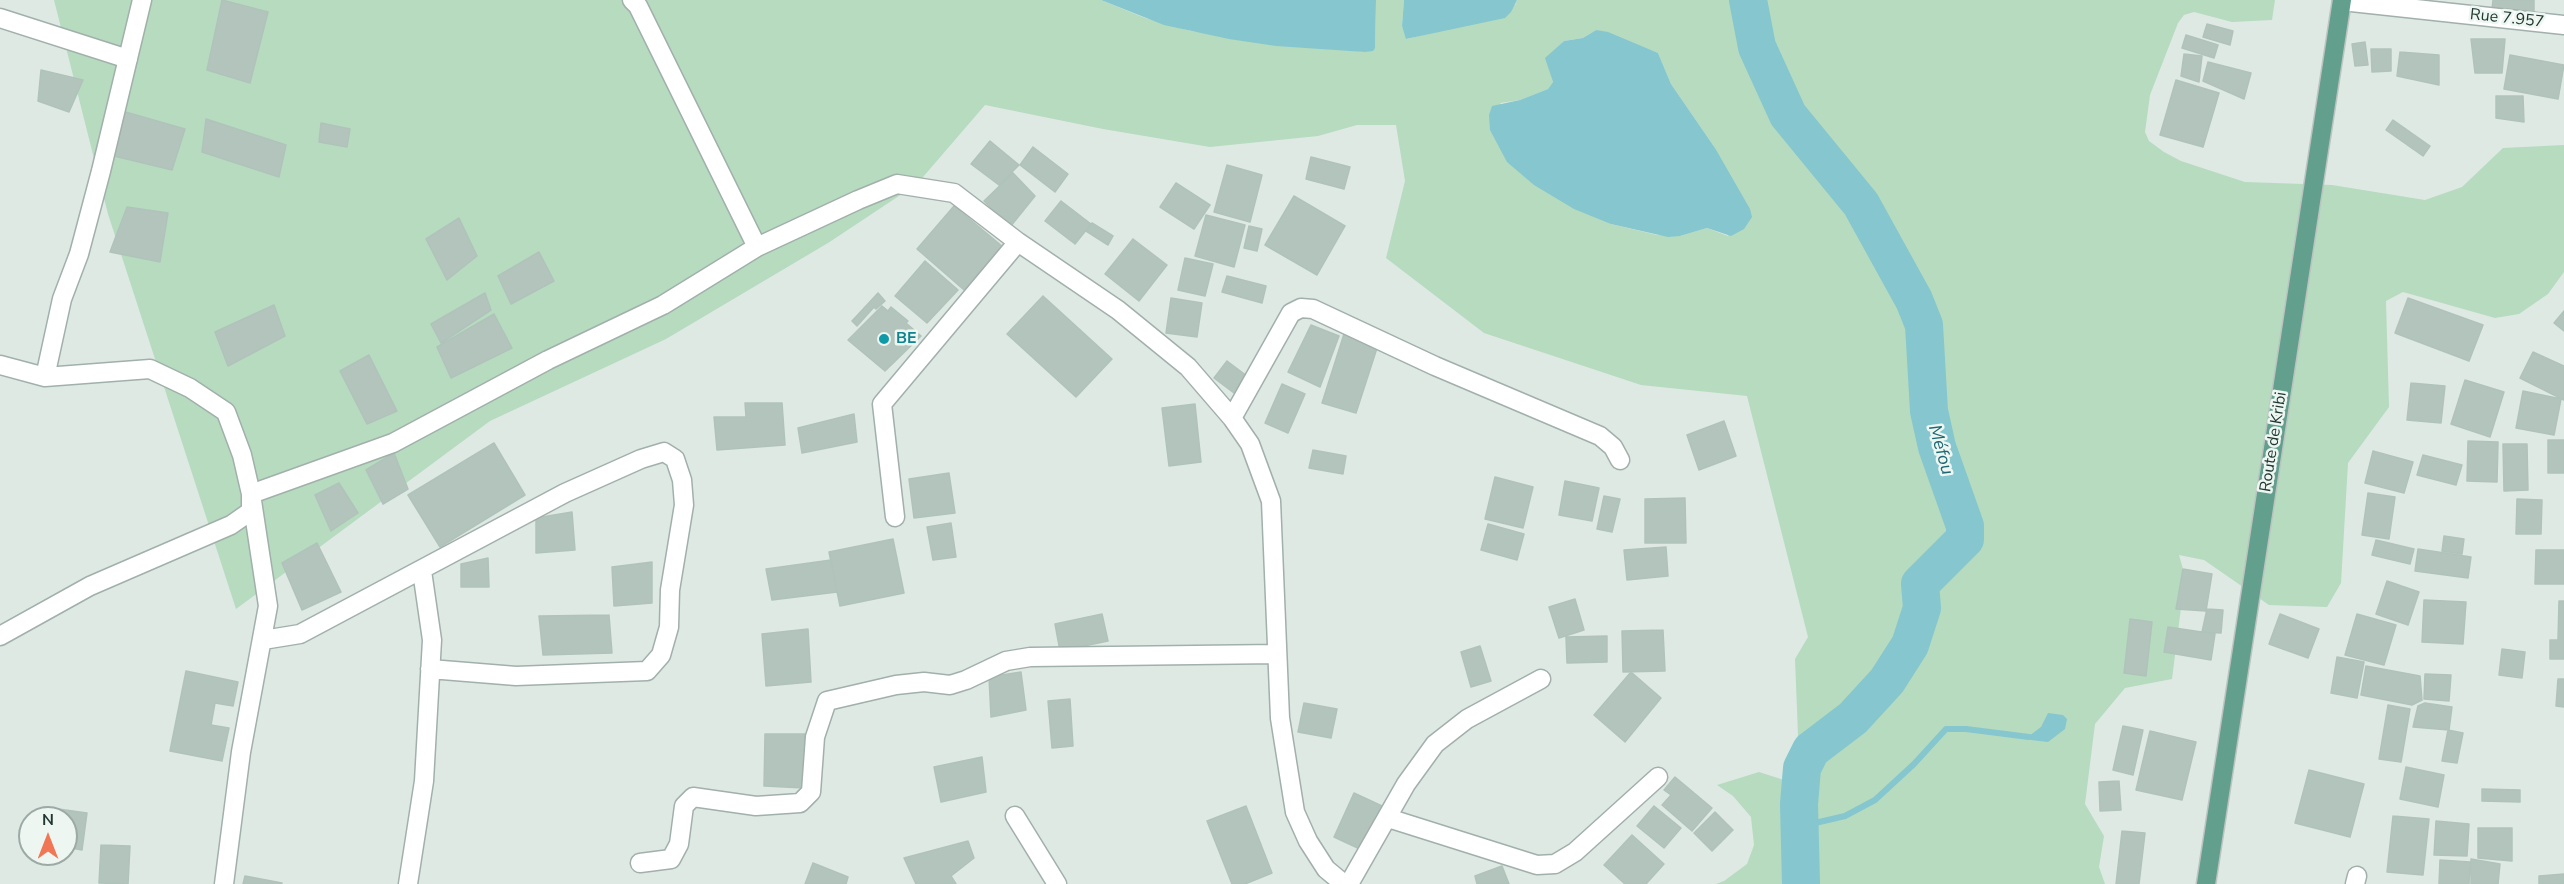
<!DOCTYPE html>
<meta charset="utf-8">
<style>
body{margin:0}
#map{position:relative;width:2564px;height:884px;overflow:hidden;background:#dee9e4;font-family:"Nunito Sans",sans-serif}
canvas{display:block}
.north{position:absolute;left:18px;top:806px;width:60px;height:60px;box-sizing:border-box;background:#eef6f2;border:2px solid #9caaa5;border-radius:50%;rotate:0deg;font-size:16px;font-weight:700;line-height:24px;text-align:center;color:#203831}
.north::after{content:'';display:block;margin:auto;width:21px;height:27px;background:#f07655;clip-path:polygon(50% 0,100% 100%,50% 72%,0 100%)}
</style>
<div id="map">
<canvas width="2564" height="884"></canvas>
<div class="north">N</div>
</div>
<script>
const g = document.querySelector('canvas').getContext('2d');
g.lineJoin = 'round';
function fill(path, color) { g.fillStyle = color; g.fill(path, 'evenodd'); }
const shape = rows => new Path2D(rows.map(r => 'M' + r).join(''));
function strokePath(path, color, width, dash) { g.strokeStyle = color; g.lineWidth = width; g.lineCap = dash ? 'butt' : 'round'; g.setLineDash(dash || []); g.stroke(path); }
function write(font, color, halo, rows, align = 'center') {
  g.font = font + ' "Nunito Sans",sans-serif'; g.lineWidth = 5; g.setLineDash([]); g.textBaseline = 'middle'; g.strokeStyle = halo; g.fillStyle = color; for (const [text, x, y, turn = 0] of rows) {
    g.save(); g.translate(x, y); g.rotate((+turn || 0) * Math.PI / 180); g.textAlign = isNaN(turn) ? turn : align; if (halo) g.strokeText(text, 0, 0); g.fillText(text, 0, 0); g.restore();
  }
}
const green = shape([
 [54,0,1101,0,1145,18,1191,31,1365,52,1375,48,1376,0,1404,0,1402,26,1407,39,1443,30,1515,5,1517,0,2275,0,2272,20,2232,22,2194,12,2184,15,2178,23,2150,95,2145,132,2149,141,2164,152,2181,161,2245,182,2332,185,2425,200,2462,187,2503,148,2564,145,2564,272,2548,294,2519,314,2495,318,2403,292,2386,301,2389,407,2348,463,2341,583,2327,607,2269,605,2204,560,2179,555,2185,576,2172,679,2125,688,2095,724,2085,804,2104,836,2099,867,2105,884,1716,884,1724,881,1747,864,1754,845,1751,817,1733,796,1717,785,1759,772,1784,780,1798,735,1795,659,1808,637,1747,396,1641,385,1484,333,1386,258,1405,181,1396,125,1357,125,1318,136,1210,147,1103,129,985,105,917,184,828,243,666,339,490,421,236,609,108,214],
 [1596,30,1658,53,1671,84,1715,148,1728,236,1707,228,1680,236,1657,235,1611,224,1500,103,1520,100,1548,89,1553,82,1546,58,1564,41,1583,38]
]);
const water = shape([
 [1101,0,1376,0,1375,48,1373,51,1365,52,1276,46,1229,39,1164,25],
 [1404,0,1517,0,1511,12,1505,18,1406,39,1402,26],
 [1596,30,1608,32,1658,53,1671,84,1715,148,1750,209,1752,217,1744,229,1731,236,1707,228,1680,236,1668,237,1611,224,1574,209,1534,185,1507,162,1490,130,1489,115,1492,106,1520,100,1548,89,1553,82,1545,58,1564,41,1583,38],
 [2048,713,2063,715,2067,719,2065,729,2048,742,2031,740,2029,736,2041,727]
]);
const stream = shape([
 [1815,823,1845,816,1875,800,1914,764,1946,729,1966,729,2029,737]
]);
const river = shape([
 [1748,0,1757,47,1788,115,1861,204,1914,300,1924,325,1929,411,1937,447,1965,526,1965,539,1920,584,1922,608,1910,645,1887,681,1853,718,1811,750,1802,768,1799,804,1801,884]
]);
const building = shape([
 [222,0,268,12,250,83,207,70,222,0],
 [2493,0,2534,0,2534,17,2492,9,2493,0],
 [2207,24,2233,31,2230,45,2203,37,2207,24],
 [2186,35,2218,45,2214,58,2182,48,2186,35],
 [2471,39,2505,39,2502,73,2475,73,2471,39],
 [2365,42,2368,65,2355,66,2352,44,2365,42],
 [2371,49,2391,49,2391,71,2372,72,2371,49],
 [2400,52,2439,55,2439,85,2397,76,2400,52],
 [2184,54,2202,56,2199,82,2181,76,2184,54],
 [2510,55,2564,65,2558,99,2504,89,2510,55],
 [2208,62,2251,73,2244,99,2203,81,2208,62],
 [41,70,83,80,69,112,38,101,41,70],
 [2176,80,2219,93,2203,147,2160,135,2176,80],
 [2496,96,2523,96,2524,122,2496,118,2496,96],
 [122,111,185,129,172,170,114,156,122,111],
 [206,119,286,145,279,177,202,152,206,119],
 [2393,120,2430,146,2423,156,2386,130,2393,120],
 [321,123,350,129,347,147,319,142,321,123],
 [990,141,1019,165,999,185,971,164,990,141],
 [1033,147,1068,174,1055,192,1020,165,1033,147],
 [1311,157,1350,167,1344,189,1306,179,1311,157],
 [1227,165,1262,175,1250,222,1214,212,1227,165],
 [1013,173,1035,196,1010,227,984,201,1013,173],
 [1176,183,1210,205,1194,229,1160,207,1176,183],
 [1294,196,1345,226,1317,275,1265,245,1294,196],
 [1061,201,1091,224,1075,244,1045,221,1061,201],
 [954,206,1009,252,971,296,917,249,954,206],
 [127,207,168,213,160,262,110,252,127,207],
 [1206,215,1245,225,1234,267,1195,256,1206,215],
 [459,218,477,256,447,280,426,239,459,218],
 [1092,223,1113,236,1108,245,1086,231,1092,223],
 [1249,226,1262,229,1257,251,1244,248,1249,226],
 [1133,239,1167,265,1139,301,1105,274,1133,239],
 [539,252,554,281,511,304,498,276,539,252],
 [1185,258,1213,264,1205,296,1178,290,1185,258],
 [925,261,958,290,927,323,895,296,925,261],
 [1227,276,1266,286,1262,303,1222,292,1227,276],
 [485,293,491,310,441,343,431,324,485,293],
 [878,293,885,301,876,309,874,307,857,326,852,321,878,293],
 [1043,296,1112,359,1076,397,1007,334,1043,296],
 [1171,298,1202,303,1197,337,1166,333,1171,298],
 [2408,298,2483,325,2469,361,2395,333,2408,298],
 [274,305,285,336,228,366,215,332,274,305],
 [882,306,888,311,891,307,908,321,906,323,921,336,885,371,848,340,882,306],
 [2564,311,2564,331,2554,323,2564,311],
 [494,314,512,348,451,378,437,347,494,314],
 [1311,325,1339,336,1320,387,1288,372,1311,325],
 [1344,334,1378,345,1356,413,1322,403,1344,334],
 [2533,352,2564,366,2564,400,2520,378,2533,352],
 [369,355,397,411,367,424,340,371,369,355],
 [1227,361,1251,379,1238,396,1214,378,1227,361],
 [2465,380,2504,392,2490,437,2451,424,2465,380],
 [2411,383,2445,386,2441,423,2407,420,2411,383],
 [1282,384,1305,394,1288,433,1265,423,1282,384],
 [2523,391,2561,399,2554,435,2516,428,2523,391],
 [745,403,782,403,785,445,717,450,714,417,746,417,745,403],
 [1195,404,1201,462,1169,466,1162,408,1195,404],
 [854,414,857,442,802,453,798,428,854,414],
 [1724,421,1736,456,1699,470,1687,435,1724,421],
 [2548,440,2564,440,2564,473,2548,473,2548,440],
 [2468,441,2498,442,2497,482,2467,481,2468,441],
 [494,443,525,495,440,547,408,495,494,443],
 [2503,444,2527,444,2528,490,2504,491,2503,444],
 [1313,450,1346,456,1343,474,1309,468,1313,450],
 [2373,451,2413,462,2404,493,2365,483,2373,451],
 [394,453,408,489,383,504,366,470,394,453],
 [2423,455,2462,465,2456,485,2417,475,2423,455],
 [949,473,955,513,914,518,909,479,949,473],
 [1495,477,1533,487,1523,528,1485,519,1495,477],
 [1565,481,1599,488,1592,521,1559,515,1565,481],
 [339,483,358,513,331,531,315,495,339,483],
 [2368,493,2395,497,2389,539,2362,535,2368,493],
 [1604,496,1620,499,1612,532,1597,529,1604,496],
 [1685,498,1686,543,1645,543,1645,499,1685,498],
 [2517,499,2542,500,2541,534,2516,534,2517,499],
 [572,512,575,550,536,553,536,518,572,512],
 [951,523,956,557,933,560,927,527,951,523],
 [1488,524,1524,534,1517,560,1481,550,1488,524],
 [2444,536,2464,539,2462,554,2442,551,2444,536],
 [893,539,904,593,840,606,829,552,893,539],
 [2376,540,2414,549,2410,564,2372,555,2376,540],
 [317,543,341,592,302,610,282,563,317,543],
 [1666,547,1668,576,1627,580,1624,550,1666,547],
 [2418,549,2471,557,2468,578,2415,571,2418,549],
 [2536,550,2564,550,2564,584,2535,584,2536,550],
 [488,558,489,587,461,587,461,564,488,558],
 [831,560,837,592,772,600,766,569,831,560],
 [652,562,652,603,614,606,612,567,652,562],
 [2183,569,2212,574,2206,611,2176,609,2183,569],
 [2387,581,2419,592,2408,625,2376,614,2387,581],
 [1575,599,1584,630,1559,638,1549,607,1575,599],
 [2424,600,2466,602,2463,644,2422,642,2424,600],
 [2559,601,2564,601,2564,659,2550,659,2550,640,2558,640,2559,601],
 [2207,609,2223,610,2221,633,2202,632,2207,609],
 [1102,614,1108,641,1060,651,1055,624,1102,614],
 [2280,614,2319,629,2308,658,2269,644,2280,614],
 [2357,614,2396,625,2384,665,2345,655,2357,614],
 [609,615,612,653,543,655,539,616,609,615],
 [2130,619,2152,622,2146,676,2124,673,2130,619],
 [2168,627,2215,634,2211,660,2164,652,2168,627],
 [808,629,811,682,766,686,762,634,808,629],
 [1663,630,1665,671,1623,672,1622,631,1663,630],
 [1607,636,1607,662,1567,663,1566,637,1607,636],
 [1480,646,1491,681,1471,687,1461,652,1480,646],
 [2502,649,2525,652,2522,678,2499,675,2502,649],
 [2337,657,2364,662,2357,698,2331,693,2337,657],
 [2366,666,2420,676,2422,700,2412,705,2361,695,2366,666],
 [186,671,238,682,233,706,215,703,211,725,229,728,222,761,170,751,186,671],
 [1021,672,1026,710,991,717,989,677,1021,672],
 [1631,672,1661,698,1625,742,1594,715,1631,672],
 [2425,674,2451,675,2449,701,2424,699,2425,674],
 [2558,679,2564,679,2564,707,2556,706,2558,679],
 [1070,699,1073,746,1052,748,1048,701,1070,699],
 [1304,703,1337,709,1331,738,1298,732,1304,703],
 [2425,703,2452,707,2449,730,2413,727,2418,706,2425,703],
 [2388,705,2410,709,2401,762,2379,759,2388,705],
 [2123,726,2143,730,2133,775,2113,770,2123,726],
 [2448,730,2463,733,2457,763,2442,761,2448,730],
 [2150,731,2196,742,2182,800,2136,790,2150,731],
 [765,734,805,734,804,788,764,786,765,734],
 [982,757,986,792,941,802,934,767,982,757],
 [2406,767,2444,775,2438,807,2400,799,2406,767],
 [2309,770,2364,784,2350,837,2295,823,2309,770],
 [1675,777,1712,808,1692,831,1662,805,1671,795,1664,790,1675,777],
 [2119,781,2121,810,2100,811,2099,782,2119,781],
 [2482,789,2520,790,2520,802,2482,801,2482,789],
 [1354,793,1382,806,1362,850,1334,837,1354,793],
 [1246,806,1272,873,1245,884,1232,884,1207,821,1246,806],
 [1654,806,1681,828,1664,848,1637,826,1654,806],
 [44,807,87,813,82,850,66,847,66,818,43,818,44,807],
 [1715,812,1733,830,1712,851,1694,833,1715,812],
 [2393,816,2429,819,2423,875,2387,872,2393,816],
 [2436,821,2469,824,2467,856,2434,855,2436,821],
 [2478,828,2512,828,2512,861,2478,858,2478,828],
 [2122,831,2145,833,2139,884,2116,884,2122,831],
 [1632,835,1664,864,1646,884,1625,884,1604,865,1632,835],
 [968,841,974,858,951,876,956,884,916,884,904,858,968,841],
 [101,845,130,846,128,884,99,883,101,845],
 [2471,859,2500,864,2498,884,2471,884,2471,859],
 [2440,860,2470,862,2469,884,2439,884,2440,860],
 [813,863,848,877,846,884,805,884,813,863],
 [1502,866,1509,884,1477,884,1475,876,1502,866],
 [2564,874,2564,884,2539,884,2539,876,2564,874],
 [245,876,282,883,282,884,243,884,245,876]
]);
const minor = shape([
 [632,0,638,6,757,247],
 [2342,1,2564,25],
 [0,18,128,59],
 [0,365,45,377,150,369,190,388,226,412,242,455,251,494,393,443,548,360,663,305,757,247,858,200,897,184,954,193,1018,242,1118,310,1188,367,1232,418,1250,444,1271,501,1280,718,1295,812,1308,841,1326,869,1344,884],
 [45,377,62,299,79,254,101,171,142,0],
 [1232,418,1291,313,1301,308,1313,309,1435,366,1600,436,1613,447,1620,460],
 [895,517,882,404,1018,242],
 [0,636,90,586,231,525,251,511,251,494,268,606,241,752,224,884],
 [263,640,300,634,565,493,641,459,664,452,675,459,682,480,684,505,670,590,669,627,661,655,647,671,516,676,430,669],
 [1015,816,1057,884],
 [1388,818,1537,865,1555,864,1575,852,1658,777],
 [640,863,671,859,679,844,684,806,693,797,756,806,800,803,811,792,815,737,827,701,896,685,924,682,950,685,966,680,1006,661,1030,657,1277,654],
 [408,884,424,781,432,640,422,571],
 [1349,884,1406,784,1435,744,1467,719,1541,679],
 [2355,884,2357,876]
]);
const major = shape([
 [2206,884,2342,0]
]);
const markers = [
 [884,339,6,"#0f9aa8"]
];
const streetNames = [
 ["Rue 7.957",2507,19,6],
 ["Route de Kribi",2274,442,-81]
];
const cultureNames = [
 ["BE",896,339]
];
const waterNames = [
 ["Méfou",1940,450,74]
];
fill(green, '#b6dbbf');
fill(water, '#85c6cf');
strokePath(stream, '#85c6cf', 6);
strokePath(river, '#85c6cf', 38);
fill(building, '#b3c4bd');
strokePath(building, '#b0c3ba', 1.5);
strokePath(minor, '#a1b0ab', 21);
strokePath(major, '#bcc3c1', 21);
strokePath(minor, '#fff', 18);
strokePath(major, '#629f8d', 18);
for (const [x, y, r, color] of markers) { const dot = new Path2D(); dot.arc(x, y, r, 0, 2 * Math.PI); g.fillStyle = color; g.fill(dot); strokePath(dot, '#eef6f2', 2); }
write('16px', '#203831', '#eef6f2', streetNames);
write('bold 16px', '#0d838f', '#eef6f2', cultureNames, 'left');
write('italic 18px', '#1b6773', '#eef6f2', waterNames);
</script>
